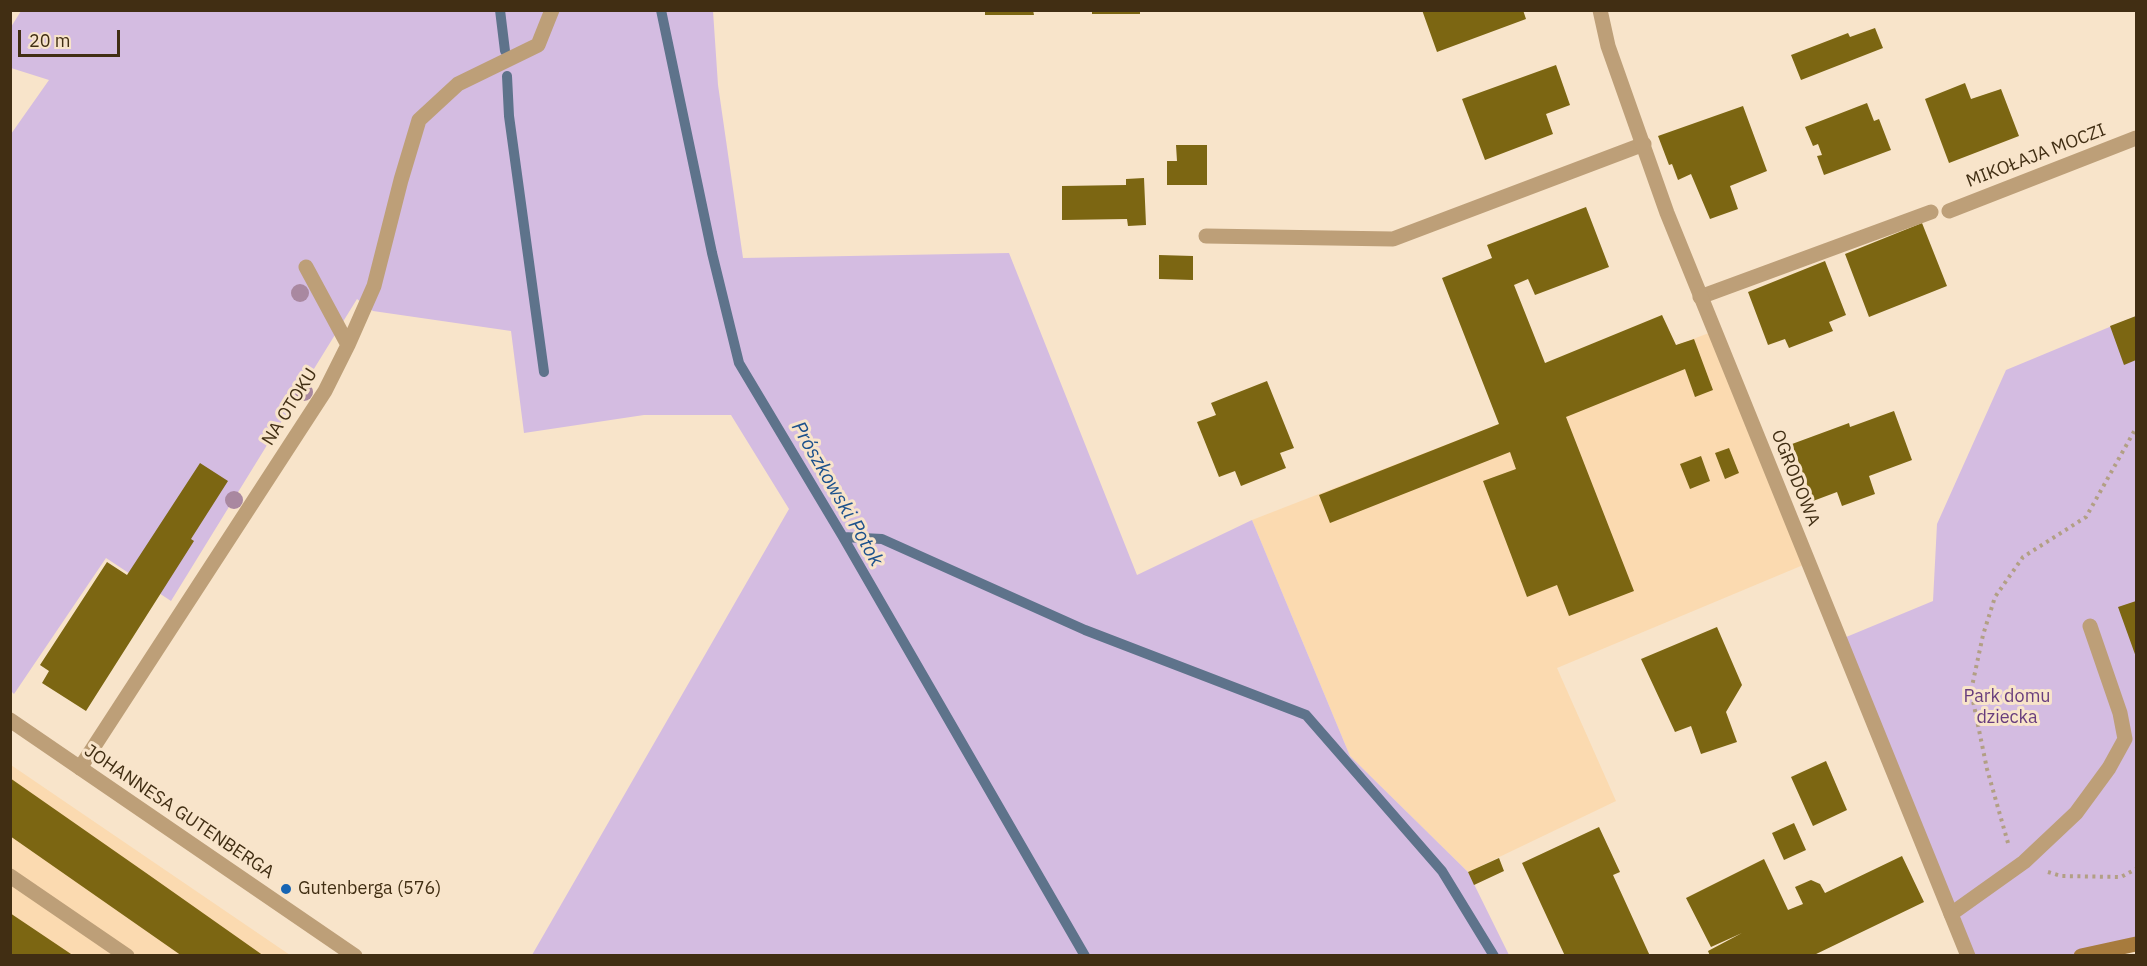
<!DOCTYPE html>
<meta charset="utf-8">
<style>
body{margin:0}
#map{position:relative;width:2147px;height:966px;overflow:hidden;background:#f8e4ca;font-family:"IBM Plex Sans",sans-serif}
canvas{display:block}
.frame{position:absolute;inset:0;border:12px solid #412e13;pointer-events:none}
.scale{position:absolute;left:18px;top:30px;width:102px;height:27px;box-sizing:border-box;border:3px solid #412e13;border-top:0;padding-left:8px;font-size:18px;line-height:21px;white-space:nowrap;color:#412e13;-webkit-text-stroke:4px #f8e4ca;paint-order:stroke}
</style>
<div id="map">
<canvas width="2147" height="966"></canvas>
<div class="frame"></div>
<div class="scale">20 m</div>
</div>
<script>
const g = document.querySelector('canvas').getContext('2d');
g.lineJoin = 'round';
function fill(path, color) { g.fillStyle = color; g.fill(path, 'evenodd'); }
const shape = rows => new Path2D(rows.map(r => 'M' + r).join(''));
function strokePath(path, color, width, dash) { g.strokeStyle = color; g.lineWidth = width; g.lineCap = dash ? 'butt' : 'round'; g.setLineDash(dash || []); g.stroke(path); }
function write(font, color, halo, rows, align = 'center') {
  g.font = font + ' "IBM Plex Sans",sans-serif'; g.lineWidth = 6; g.setLineDash([]); g.textBaseline = 'middle'; g.strokeStyle = halo; g.fillStyle = color; for (const [text, x, y, turn = 0] of rows) {
    g.save(); g.translate(x, y); g.rotate((+turn || 0) * Math.PI / 180); g.textAlign = isNaN(turn) ? turn : align; if (halo) g.strokeText(text, 0, 0); g.fillText(text, 0, 0); g.restore();
  }
}
const built = shape([
 [1714,331,1808,563,1557,668,1616,801,1468,872,1350,756,1252,520,1499,424,1556,392],
 [11,765,290,955,11,955]
]);
const green = shape([
 [21,11,713,11,718,85,743,258,1009,253,1137,575,1252,520,1350,756,1468,872,1509,955,532,955,789,509,731,415,644,415,524,433,511,331,373,311,357,299,171,601,106,558,14,694,11,691,11,134,49,80,11,68,11,27],
 [2136,316,2136,944,2081,955,1968,955,1839,640,1933,601,1937,524,2006,370]
]);
const stream = shape([
 [500,10,505,51],
 [661,10,712,253,739,363,843,537,1085,956],
 [507,76,509,116,544,372],
 [843,537,882,539,1085,630,1306,715,1442,871,1494,956]
]);
const building = shape([
 [985,10,1033,10,1034,15,985,15],
 [1092,10,1140,10,1140,14,1092,14],
 [1422,10,1523,10,1526,19,1437,52],
 [1875,28,1883,48,1801,80,1791,55,1848,33,1850,37],
 [1556,65,1570,105,1546,114,1553,134,1485,160,1462,99],
 [1965,83,1971,99,2001,89,2019,136,1949,163,1925,99],
 [1867,103,1874,121,1879,119,1891,150,1824,175,1817,156,1822,155,1818,144,1813,146,1805,127],
 [1743,106,1767,171,1730,186,1738,209,1710,219,1691,174,1678,180,1672,164,1669,165,1658,136],
 [1176,145,1207,145,1207,185,1167,185,1167,161,1177,161],
 [1144,178,1146,225,1128,226,1127,219,1062,220,1062,186,1126,185,1126,179],
 [1586,207,1609,267,1535,295,1528,279,1514,285,1545,363,1662,315,1676,345,1694,339,1713,390,1695,397,1685,369,1566,417,1634,591,1569,616,1557,585,1527,597,1483,481,1516,469,1510,452,1330,523,1319,495,1499,424,1442,278,1492,258,1487,245],
 [1922,223,1947,286,1869,317,1845,254],
 [1159,255,1193,256,1193,280,1159,279],
 [1825,261,1846,315,1829,322,1833,331,1789,348,1785,339,1768,345,1748,292],
 [2136,316,2136,360,2124,365,2110,326],
 [1267,381,1294,448,1280,453,1286,468,1241,486,1235,471,1219,477,1197,422,1216,415,1211,403],
 [1894,411,1912,460,1869,476,1875,494,1842,506,1837,492,1813,501,1792,444,1849,423,1850,427],
 [1729,448,1739,473,1725,479,1715,453],
 [1701,456,1710,481,1690,489,1680,464],
 [200,463,228,481,191,539,194,541,86,711,42,683,49,671,40,665,107,562,127,575],
 [2136,601,2136,657,2118,607],
 [1717,627,1742,685,1726,712,1737,742,1701,754,1691,726,1675,732,1641,659],
 [1826,761,1847,810,1813,826,1791,777],
 [10,778,149,875,264,956,182,956,10,836],
 [1794,823,1806,850,1784,860,1772,833],
 [1599,827,1620,872,1613,875,1650,956,1565,956,1522,863],
 [1902,856,1924,902,1812,956,1710,956,1708,951,1742,933,1711,947,1686,898,1764,859,1788,910,1803,904,1795,887,1811,880,1820,884,1825,893],
 [1499,858,1504,871,1474,885,1468,872],
 [10,913,74,956,10,956]
]);
const path = shape([
 [2008,843,1987,769,1971,691,1983,635,1995,597,2023,557,2086,517,2136,428],
 [2048,872,2061,876,2121,877,2136,869]
]);
const lane = shape([
 [1206,236,1393,239,1644,144],
 [306,267,348,345],
 [1700,297,1931,212],
 [80,768,325,391,348,345,374,286,401,180,419,120,458,84,538,45,552,10],
 [10,876,127,956],
 [1951,914,2024,862,2076,813,2109,768,2125,739,2120,713,2090,626]
]);
const street = shape([
 [1600,10,1608,46,1667,213,1968,956],
 [1949,211,2136,138],
 [10,720,355,956]
]);
const secondary = shape([
 [2081,956,2136,944]
]);
const trees = [
 [300,293],
 [304,392],
 [234,500]
];
const markers = [
 [286,889,6,"#1664b3"]
];
const streetNames = [
 ["MIKOŁAJA MOCZI",2036,156,-21],
 ["NA OTOKU",290,407,-58],
 ["OGRODOWA",1795,478,68],
 ["JOHANNESA GUTENBERGA",179,812,34]
];
const parkNames = [
 ["Park domu",2007,697],
 ["dziecka",2007,718]
];
const poiNames = [
 ["Gutenberga (576)",298,889]
];
const waterNames = [
 ["Prószkowski Potok",837,494,60]
];
fill(built, '#fbdab0');
fill(green, '#d4bce1');
strokePath(stream, '#5e738b', 10);
fill(building, '#7c6612');
strokePath(path, '#b29f84', 4, [3, 4.5]);
strokePath(lane, '#bd9f78', 15);
strokePath(street, '#bd9f78', 15);
strokePath(secondary, '#a77b3d', 15);
g.fillStyle = '#a988a0';
for (const [x, y] of trees) { g.beginPath(); g.arc(x, y, 9, 0, 2 * Math.PI); g.fill(); }
for (const [x, y, r, color] of markers) { const dot = new Path2D(); dot.arc(x, y, r, 0, 2 * Math.PI); g.fillStyle = color; g.fill(dot); strokePath(dot, '#f8e4ca', 2); }
write('18px', '#412e13', '#f8e4ca', streetNames);
write('18px', '#683d7d', '#f8e4ca', parkNames);
write('18px', '#412e13', '#f8e4ca', poiNames, 'left');
write('italic 20px', '#1c518c', '#f8e4ca', waterNames);
</script>
